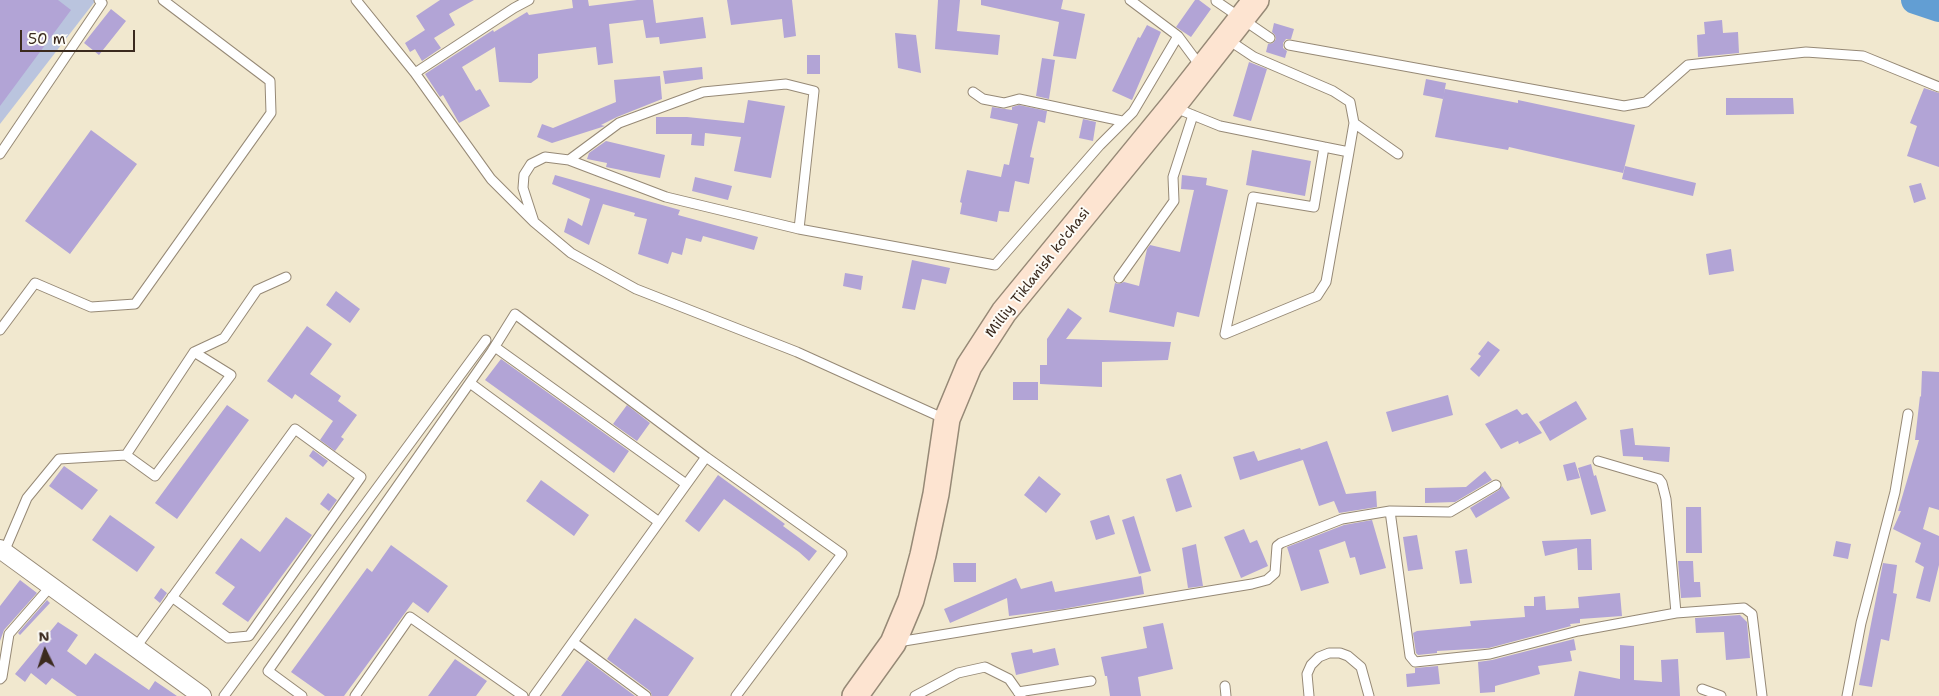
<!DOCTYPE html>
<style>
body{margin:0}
#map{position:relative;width:1939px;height:696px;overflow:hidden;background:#f1e8cf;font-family:"Shantell Sans",sans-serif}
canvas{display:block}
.north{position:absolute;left:20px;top:626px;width:50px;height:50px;-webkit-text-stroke:4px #fdfcf7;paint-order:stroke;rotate:356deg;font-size:14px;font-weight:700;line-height:20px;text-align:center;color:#3b2a1e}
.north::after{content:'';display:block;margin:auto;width:18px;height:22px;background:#3b2a1e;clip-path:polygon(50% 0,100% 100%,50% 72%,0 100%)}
.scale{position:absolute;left:20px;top:30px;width:115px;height:22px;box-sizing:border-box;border:2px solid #3b2a1e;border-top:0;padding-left:6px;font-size:15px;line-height:18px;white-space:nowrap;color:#3b2a1e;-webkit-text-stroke:4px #fdfcf7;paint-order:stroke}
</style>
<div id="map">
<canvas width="1939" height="696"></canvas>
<div class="north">N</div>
<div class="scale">50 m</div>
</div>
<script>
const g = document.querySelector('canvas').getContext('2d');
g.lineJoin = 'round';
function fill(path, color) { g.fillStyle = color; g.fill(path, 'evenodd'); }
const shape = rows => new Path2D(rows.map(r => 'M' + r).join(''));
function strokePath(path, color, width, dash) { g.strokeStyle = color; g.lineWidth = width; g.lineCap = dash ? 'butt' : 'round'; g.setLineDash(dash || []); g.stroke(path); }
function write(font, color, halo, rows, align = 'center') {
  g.font = font + ' "Shantell Sans",sans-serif'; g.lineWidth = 4; g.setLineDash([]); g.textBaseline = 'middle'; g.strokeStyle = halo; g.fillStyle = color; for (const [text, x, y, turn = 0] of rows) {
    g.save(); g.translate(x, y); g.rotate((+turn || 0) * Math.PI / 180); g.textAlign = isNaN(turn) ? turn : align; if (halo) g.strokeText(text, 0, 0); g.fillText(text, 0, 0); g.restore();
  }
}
const industrial = shape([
 [0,0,96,0,0,124]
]);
const river = shape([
 [1915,0,1939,8]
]);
const building = shape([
 [0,0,58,0,71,10,0,106],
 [440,0,474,0,449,14,455,25,434,38,441,48,422,61,415,49,410,52,405,43,425,30,416,16],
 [572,0,588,0,589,6,637,0,653,0,656,23,703,17,706,38,660,44,659,37,646,38,643,20,609,24,613,63,598,65,596,47,538,54,538,78,531,83,499,82,495,47,462,67,476,91,480,89,490,106,459,123,443,95,440,97,425,74,493,30,494,32,527,12,529,15,573,8],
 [727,0,792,0,796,36,784,38,782,19,731,25],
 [938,0,960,0,957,31,1000,35,998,55,935,49],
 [981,0,1063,0,1061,9,1085,14,1076,59,1053,56,1059,22,981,5],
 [1195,0,1199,0,1211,9,1191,37,1176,27],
 [111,9,126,21,99,55,84,43],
 [1722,20,1723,33,1738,32,1739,53,1698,57,1697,35,1705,34,1704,22],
 [1274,23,1294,29,1291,39,1286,39,1283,43,1283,48,1287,51,1285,58,1266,52,1268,44,1273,43,1276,39,1275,35,1272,32],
 [1147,25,1161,32,1132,100,1112,91,1138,37,1140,38],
 [895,33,916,35,921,73,898,68],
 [807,55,820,55,820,74,807,74],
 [1042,58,1055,60,1049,99,1036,96],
 [1249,62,1267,69,1251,121,1233,116],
 [702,67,703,79,665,84,663,71],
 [660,76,662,99,617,117,601,125,605,126,602,127,552,143,537,137,542,124,553,128,616,102,614,80],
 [1426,79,1446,83,1443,99,1423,95],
 [1924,88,1939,93,1939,167,1907,156,1917,126,1910,123],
 [1445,89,1518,103,1518,100,1635,125,1623,173,1509,147,1508,150,1435,137],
 [1726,98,1793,98,1794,114,1726,115],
 [748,100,785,106,771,178,734,171,741,137,705,133,704,146,691,145,692,134,656,134,656,117,687,117,744,123],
 [1019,105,1047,111,1045,123,1038,121,1030,157,1034,158,1029,184,1015,181,1009,212,999,211,997,222,960,214,962,203,960,202,967,170,1001,177,1004,164,1009,165,1018,124,990,118,992,107,1012,110,1012,107],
 [1083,119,1096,122,1093,141,1079,138],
 [91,130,137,164,70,254,25,221],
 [606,141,665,155,660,178,606,167,607,163,587,159,589,153],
 [1252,150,1311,161,1305,196,1246,185],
 [1625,166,1696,183,1693,196,1622,179],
 [555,175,680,210,678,215,758,237,754,250,703,236,701,242,686,238,682,255,672,252,668,264,638,254,647,219,634,216,635,213,603,204,589,245,564,232,568,218,582,226,590,199,552,184],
 [1182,175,1207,178,1206,185,1228,190,1199,317,1177,312,1174,327,1109,312,1115,283,1119,284,1124,282,1139,286,1147,249,1150,245,1180,252,1194,190,1181,189],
 [695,177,732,186,728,200,692,191],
 [1921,183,1926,199,1914,203,1909,186],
 [1731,249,1734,271,1709,275,1706,254],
 [912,260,950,268,946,284,922,279,915,310,902,308],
 [845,273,863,276,861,290,843,286],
 [336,291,360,309,350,323,326,305],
 [1068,308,1082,318,1066,339,1171,342,1168,360,1102,362,1102,387,1040,384,1040,365,1047,365,1047,339],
 [307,326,332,344,310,374,341,396,338,401,357,415,341,437,344,439,335,451,320,440,333,421,295,394,292,399,267,381],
 [1488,341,1500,350,1479,377,1470,369,1481,356,1478,354],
 [501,359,629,451,614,473,485,380],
 [1922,371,1939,372,1939,510,1929,507,1923,529,1939,536,1939,565,1930,602,1916,598,1924,567,1915,562,1921,543,1893,529,1901,511,1898,511,1919,440,1915,440,1920,396,1921,397],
 [1013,382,1038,382,1038,400,1013,400],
 [1448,395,1453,415,1392,432,1386,412],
 [1576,401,1587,419,1550,441,1539,422],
 [227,405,249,420,177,519,155,503],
 [627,405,650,423,637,441,613,424],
 [1517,409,1522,415,1527,413,1542,433,1519,444,1518,441,1501,449,1485,424],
 [1633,428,1635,445,1670,447,1669,462,1643,460,1643,457,1623,456,1620,430],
 [1327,441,1346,494,1376,491,1377,507,1339,513,1334,501,1319,506,1303,460,1240,480,1233,457,1254,451,1258,461,1300,448,1301,450],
 [313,450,328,461,323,467,309,456],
 [1575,462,1580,478,1567,481,1563,465],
 [1591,464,1594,476,1596,475,1606,511,1591,515,1578,468],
 [64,466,98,490,82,510,49,486],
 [1485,471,1492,480,1455,502,1425,503,1425,488,1466,487],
 [1181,474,1192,507,1176,512,1166,479],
 [718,475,785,524,783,526,817,551,809,561,799,552,724,499,699,532,685,521],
 [1039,476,1061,494,1046,513,1024,495],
 [541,480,589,515,574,536,526,501],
 [1502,486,1510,498,1476,518,1470,508,1499,490],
 [328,493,337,500,329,511,320,504],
 [1686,507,1701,507,1702,553,1686,553],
 [110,515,155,547,137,572,92,540],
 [1109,515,1115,534,1096,540,1090,521],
 [1134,516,1151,571,1139,574,1122,520],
 [286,517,312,535,248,622,222,604,235,587,215,573,241,538,260,552],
 [1372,520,1386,568,1360,575,1355,557,1350,558,1345,541,1319,550,1329,583,1301,591,1287,547,1344,525],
 [1244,529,1250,543,1257,540,1268,566,1241,578,1224,537],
 [1417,535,1423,569,1408,571,1403,537],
 [1587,539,1591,539,1592,570,1578,570,1577,548,1545,556,1542,541],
 [1836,541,1851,544,1848,559,1833,556],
 [1196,544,1203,586,1188,588,1182,548],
 [391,545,448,586,428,613,413,602,344,696,325,696,291,672,367,568,372,572],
 [1467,549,1472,583,1460,584,1455,551],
 [1678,561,1693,561,1694,582,1700,582,1701,597,1681,598],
 [953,563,976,563,976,582,954,582],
 [1883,563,1897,565,1893,593,1897,594,1889,641,1881,639,1872,687,1859,685],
 [1141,576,1144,594,1063,609,1009,616,1007,598,950,623,944,609,1016,578,1021,589,1052,581,1055,592],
 [20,580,37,593,4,630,0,641,0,606],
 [161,588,167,593,160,603,154,598],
 [1620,593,1622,616,1580,619,1580,623,1570,624,1571,626,1489,648,1437,651,1437,653,1418,655,1416,653,1413,633,1417,631,1471,626,1470,621,1525,617,1524,606,1534,606,1534,597,1545,596,1546,610,1579,608,1578,597],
 [47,600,50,603,20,635,18,633],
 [1740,615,1747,622,1750,658,1726,660,1724,632,1696,633,1695,618],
 [635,618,694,658,668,696,652,696,650,691,607,659],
 [58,622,78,635,67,651,86,665,95,653,149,690,155,681,177,696,77,696,52,678,46,685,31,673,25,682,15,674],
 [1163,623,1173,669,1138,677,1141,696,1110,696,1107,676,1105,676,1101,657,1147,648,1143,627],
 [1574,639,1576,650,1570,651,1572,661,1538,666,1540,674,1495,686,1495,692,1480,693,1478,662,1492,660],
 [1620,645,1634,646,1634,680,1662,682,1661,660,1678,659,1680,696,1574,696,1579,671,1620,679],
 [1055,648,1059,665,1016,675,1011,653,1032,649,1033,653],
 [455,659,487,681,476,696,428,696],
 [587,660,635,696,561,696],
 [1438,666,1440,684,1407,687,1406,674,1415,673,1415,668]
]);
const lane = shape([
 [356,0,415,73],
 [529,0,514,8,415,73,491,179,534,222,571,253,636,289,797,352,945,419],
 [1130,0,1178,36,1201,67],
 [1217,0,1216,1,1270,38],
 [1227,39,1254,57,1333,91,1350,102,1354,123,1349,152,1326,282,1317,296,1225,334,1253,197,1314,207,1324,147,1349,152],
 [1289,45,1624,106,1646,102,1688,65,1806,52,1863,56,1939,87],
 [973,92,983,99,1004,103,1019,99,1122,121],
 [1173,107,1220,126,1324,147],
 [1354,123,1398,154],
 [0,154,102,3,99,0],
 [569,160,619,123,703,92,786,84,814,91,799,229],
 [534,222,523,188,524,175,531,164,545,157,569,160,666,197,799,229,995,265,1100,145,1133,112,1178,36],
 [1119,278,1174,201,1173,177,1193,115],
 [0,330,35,283,91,307,135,304,271,113,270,81,163,0],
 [495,347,686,484],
 [194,352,224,338,257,290,286,277],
 [470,383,659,522],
 [1598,461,1659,479,1662,483,1666,499,1676,613],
 [1390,511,1410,656,1415,662,1490,654,1578,631,1676,613,1744,608,1752,614,1753,622,1762,696],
 [4,552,27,498,59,459,126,455,194,352,231,375,155,476,126,455],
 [573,642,646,696],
 [898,642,1252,584,1267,580,1275,573,1277,546,1281,543,1342,519,1390,511,1450,512,1496,485],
 [136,647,295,429,361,477,249,636,228,638,172,597],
 [0,679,2,677,9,634,51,586],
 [1225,686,1226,696],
 [1702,689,1721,696],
 [1018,692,1091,681],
 [224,696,486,340],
 [302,696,268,671,492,351,515,314,706,457],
 [355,696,410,617,523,696],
 [534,696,706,457,842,554,736,696],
 [915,696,958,673,985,667,1009,679,1021,696],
 [1309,696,1307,674,1311,665,1319,657,1329,653,1340,653,1348,656,1361,667,1369,696],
 [1847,696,1861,623,1895,492,1908,414]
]);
const street = shape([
 [0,549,202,696]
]);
const secondary = shape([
 [855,696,893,643,911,600,923,555,936,494,947,419,969,366,1004,312,1172,107,1256,0]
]);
const streetNames = [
 ["Milliy Tiklanish ko'chasi",1038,273,-52]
];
fill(industrial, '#bac4de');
strokePath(river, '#629ed3', 28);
fill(building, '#b2a4d6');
strokePath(lane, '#968976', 11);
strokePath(street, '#968976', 20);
strokePath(secondary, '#968976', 28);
strokePath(lane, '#fff', 9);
strokePath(street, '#fff', 18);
strokePath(secondary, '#fde4d1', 25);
write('14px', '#3b2a1e', '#fdfcf7', streetNames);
</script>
